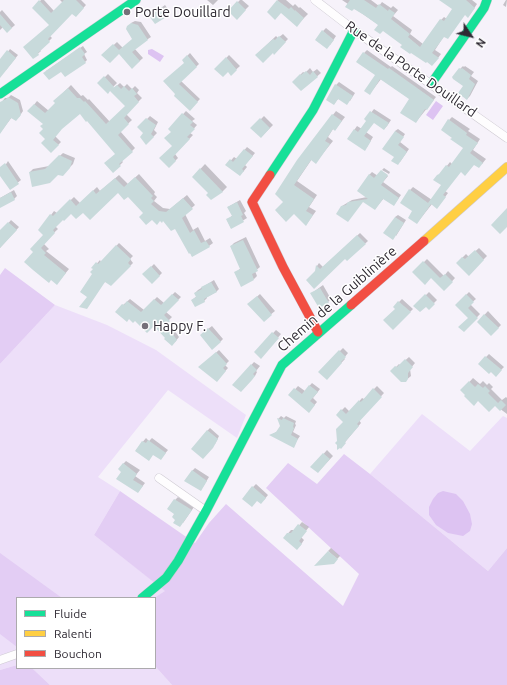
<!DOCTYPE html>
<meta charset="utf-8">
<style>
body{margin:0}
#map{position:relative;width:507px;height:685px;overflow:hidden;background:#f6f2fa;font-family:Ubuntu,sans-serif}
canvas{display:block}
.legend{position:absolute;left:16px;top:597px;width:140px;height:72px;box-sizing:border-box;background:#fff;border:1px solid #acaaad;margin:0;padding:5px 7px;list-style:none;font-size:12px;color:#2f2a33}
.legend li{display:flex;align-items:center;gap:8px;height:20px}
.legend b{width:20px;border:1px solid #acaaad}
.north{position:absolute;left:451px;top:16px;width:40px;height:40px;-webkit-text-stroke:3px #fff;paint-order:stroke;rotate:125deg;font-size:11px;font-weight:700;line-height:16px;text-align:center;color:#2f2a33}
.north::after{content:'';display:block;margin:auto;width:14px;height:18px;background:#2f2a33;clip-path:polygon(50% 0,100% 100%,50% 72%,0 100%)}
</style>
<div id="map">
<canvas width="507" height="685"></canvas>
<ul class="legend">
<li><b style="height:5px;background:#16e098"></b>Fluide</li>
<li><b style="height:5px;background:#ffcf43"></b>Ralenti</li>
<li><b style="height:5px;background:#f24e42"></b>Bouchon</li>
</ul>
<div class="north">N</div>
</div>
<script>
const g = document.querySelector('canvas').getContext('2d');
g.lineJoin = 'round';
function fill(path, color) { g.fillStyle = color; g.fill(path, 'evenodd'); }
const shape = rows => new Path2D(rows.map(r => 'M' + r).join(''));
function strokePath(path, color, width, dash) { g.strokeStyle = color; g.lineWidth = width; g.lineCap = dash ? 'butt' : 'round'; g.setLineDash(dash || []); g.stroke(path); }
function write(font, color, halo, rows, align = 'center') {
  g.font = font + ' Ubuntu,sans-serif'; g.lineWidth = 3; g.setLineDash([]); g.textBaseline = 'middle'; g.strokeStyle = halo; g.fillStyle = color; for (const [text, x, y, turn = 0] of rows) {
    g.save(); g.translate(x, y); g.rotate((+turn || 0) * Math.PI / 180); g.textAlign = isNaN(turn) ? turn : align; if (halo) g.strokeText(text, 0, 0); g.fillText(text, 0, 0); g.restore();
  }
}
const green = shape([
 [55,305,107,325,156,350,246,415,237,438,168,390,98,477,120,491,94,535,166,591,154,598,17,598,17,665,0,670,0,364],
 [422,414,470,451,503,416,507,418,507,548,488,571,370,474],
 [155,666,172,685,50,685,32,668,155,668]
]);
const forest = shape([
 [5,268,55,305,0,364,0,275],
 [344,454,370,474,488,571,507,548,507,685,172,685,155,666,154,598,165,591,94,535,120,491,195,543,209,523,226,504,343,606,359,574,266,488,288,463,317,484],
 [0,553,62,598,17,598,17,647,0,634],
 [17,665,17,668,32,668,50,685,0,685,0,670]
]);
const water = shape([
 [152,49,164,56,160,62,148,54,148,50],
 [436,101,443,106,433,120,426,115],
 [443,491,456,494,463,501,470,514,472,524,470,531,463,536,448,533,436,525,429,515,429,507,433,499,438,493]
]);
const shadow = shape([
 [41,0,44,0,54,11,63,3,60,0,81,0,86,5,76,16,72,12,50,36,52,38,40,50,41,51,33,58,50,25,34,8],
 [207,0,218,0,213,5],
 [240,0,242,0,249,6,237,18,229,11],
 [278,0,286,0,293,6,295,4,299,8,300,7,308,14,300,22,281,12,268,12],
 [342,0,371,0,379,6,382,2,391,8,393,6,398,10,393,16,412,30,410,34,423,44,441,20,444,17,447,19,454,9,441,0,472,0,477,4,471,13,465,14,444,36,435,50,441,54,435,62,403,45,379,25],
 [506,0,507,0,506,7,503,5],
 [165,5,170,12,167,15,154,13],
 [2,10,15,25,7,32,3,27,0,30,0,12],
 [135,21,141,22,151,37,134,48,143,58,132,68,119,52,103,55,117,42,123,48,134,38,131,23],
 [326,28,336,36,330,45,323,31],
 [283,34,288,39,274,53,273,52,256,55,276,36,278,38],
 [83,46,87,52,84,54,87,60,85,62,61,71,46,71],
 [10,49,18,55,6,70,0,69,0,62],
 [367,50,391,67,392,66,436,97,416,122,410,99,381,79,372,91,377,75,364,53],
 [190,53,199,64,181,81,200,99,190,109,165,81,185,63,183,60],
 [229,55,240,66,231,74,228,71,216,69],
 [463,66,464,67,465,66,474,72,471,76,478,81,470,96,467,99,460,69],
 [310,68,313,72,317,69,321,73,301,90,293,82,303,72,305,73],
 [108,74,117,83,112,88,113,89,120,83,124,87,127,84,132,89,135,86,139,90,137,93,142,98,126,114,132,120,120,131,135,148,122,161,123,162,113,172,117,153,88,119,80,113,63,127,55,136,61,142,51,152,46,139,44,123,29,111,37,101,49,111,57,103,55,101,71,85,81,96,83,95,88,100,89,99,110,122,127,106,110,90,99,83],
 [339,82,355,93,350,101,338,99,334,104,336,85],
 [11,95,20,100,23,111,19,117,12,117,0,133,0,104,5,98,8,98],
 [374,109,391,120,387,126,384,129,374,122,366,132,373,137,367,147,348,139,357,126,362,129,368,121,366,119],
 [186,111,195,119,192,121,197,125,190,133,193,135,175,154,178,158,169,167,173,146,173,132,169,129],
 [336,111,345,117,338,126,335,130,333,129,328,137,333,141,316,162,312,159,297,181,317,195,309,207,316,211,306,225,285,202,298,160],
 [150,116,158,122,154,130,157,133,146,144,145,133,139,127],
 [264,116,273,125,261,137,252,128],
 [452,117,470,129,468,131,480,139,473,150,486,159,482,164,474,164,461,171,445,191,448,193,440,204,432,204,417,223,410,190,413,187,432,200,442,185,442,172,450,162,452,164,464,148,453,138,449,120],
 [398,129,405,134,400,142,409,149,400,162,396,157,395,131],
 [247,147,255,153,245,165,247,167,243,172,227,165,234,157,237,159],
 [63,153,75,158,73,164,66,171,57,174,30,172,33,169,49,166],
 [8,161,21,180,10,189,0,174],
 [205,164,227,187,222,192,209,193,193,177],
 [384,168,390,172,389,174,382,170],
 [381,171,388,176,383,182,401,195,394,205,384,198,375,209,363,201,348,221,342,206,352,200,367,197,369,175,372,172,378,176],
 [139,174,155,192,154,194,157,197,154,201,163,208,170,209,187,195,195,205,185,214,193,230,198,227,205,241,210,238,213,243,209,246,192,256,175,227,164,220,144,213,128,196,118,191,83,211,71,213,63,218,55,226,58,229,43,243,49,249,46,251,69,269,60,280,34,251,45,235,40,230,54,211,57,213,74,197,80,203,97,187,100,191,119,175,128,184],
 [14,190,17,196,14,199,0,206,0,198],
 [240,200,246,211,244,213,247,218,231,228,227,220,233,215,228,207],
 [398,215,406,220,396,236,395,217],
 [11,220,19,227,0,248,0,233],
 [360,233,368,241,347,260,345,258,316,272,317,266,319,263,323,267],
 [246,237,260,267,255,271,257,276,254,279,235,273,241,268,231,246,234,243],
 [119,243,133,256,130,259,133,263,111,285,106,281,88,297,94,274,94,269,93,268,100,260,101,262,104,259],
 [479,248,487,256,469,274,457,263,466,254,469,257],
 [427,259,444,276,448,271,455,278,444,290,431,277,414,272],
 [154,264,162,273,152,283,144,274],
 [214,280,219,289,216,292,207,297,207,298,204,301,192,300,197,296,195,293,198,290],
 [323,285,331,299,328,302,312,293],
 [175,292,181,297,166,312,172,317,168,321,179,337,175,342,167,338,154,325,123,305,130,299,144,310,157,297,164,303],
 [429,292,437,300,429,308,426,305,415,306],
 [469,292,476,299,470,304,480,314,464,331,469,318,456,305],
 [260,294,275,311,264,320,252,301],
 [402,299,413,309,393,329,396,309,394,307],
 [488,311,501,325,491,335,478,322],
 [212,326,223,339,220,342,204,332],
 [276,330,281,334,264,354,255,352],
 [343,348,348,353,344,358,345,359,327,378,319,372],
 [219,350,229,361,225,365,228,368,219,378,200,367],
 [489,354,504,367,496,375,479,364],
 [409,357,415,363,410,369,411,376,405,381,393,370,399,364,400,365],
 [254,362,260,366,256,371,257,372,255,376,234,384],
 [473,378,480,384,483,381,487,385,489,383,493,387,491,389,502,400,506,397,507,398,507,414,495,405,467,395,462,390],
 [312,383,320,389,313,398,317,402,312,408,290,395,298,386,305,391],
 [377,386,384,393,359,420,361,423,341,447,338,441,344,422,337,415,345,407,350,412,362,398,364,399],
 [281,416,284,418,286,416,296,421,295,424,296,425,293,432,300,436,293,446,271,435,278,431,281,426,278,419],
 [210,428,219,436,215,444,207,431],
 [146,438,149,441,152,438,168,450,163,456,136,450],
 [327,450,333,456,318,472,312,467],
 [126,461,140,470,135,476,145,483,138,492,123,471,123,464],
 [195,468,209,477,201,490,192,471],
 [256,484,268,495,264,500,257,500,253,487],
 [178,497,194,507,183,523,177,519,175,513,175,500],
 [302,522,309,527,301,537,304,540,300,546,284,538,291,530,295,530],
 [331,548,340,556,337,559,328,551]
]);
const building = shape([
 [39,0,51,13,64,0,76,0,84,8,76,17,72,14,48,39,50,42,38,53,39,55,33,59,23,47,49,25,32,8],
 [277,0,289,9,291,7,295,11,295,10,304,18,297,27,281,13,275,20,267,12],
 [350,0,364,0,376,8,379,4,388,11,389,9,395,13,391,19,410,34,408,37,420,47,440,19,444,21,452,9,439,0,466,0,475,8,468,18,465,15,448,39,444,37,432,53,439,58,432,66,427,62,426,63,411,53,410,54,400,47,402,45,383,31,380,34,374,30,378,25,364,15,354,9,352,11,345,7],
 [237,1,246,10,237,20,228,11],
 [162,7,168,16,155,24,149,16],
 [0,14,12,28,7,33,0,25],
 [131,23,138,25,148,40,132,52,140,61,132,69,119,54,110,63,101,55,113,44,119,50,132,39,126,29,127,26],
 [322,30,334,40,327,49,315,40],
 [279,36,286,42,274,55,273,53,263,63,255,55,273,39,275,40],
 [80,47,85,54,82,57,86,63,65,77,61,72,49,80,43,73],
 [7,50,16,58,0,78,0,59],
 [363,52,388,69,389,68,434,100,427,110,425,109,416,123,400,113,409,99,380,79,370,95,364,91,375,75,356,62],
 [187,55,197,67,179,84,198,102,190,111,174,96,175,94,163,81,184,63,182,60],
 [226,57,237,70,231,76,228,72,223,77,214,69],
 [459,68,461,69,462,68,471,75,469,79,475,84,467,100,458,93,463,86,453,79,452,77],
 [306,71,310,75,313,71,318,77,301,91,292,82,300,74,301,75],
 [104,76,114,87,113,88,117,85,121,89,124,86,129,91,132,88,137,94,134,96,139,102,124,118,129,124,118,135,133,152,119,164,121,166,113,173,104,163,115,154,87,121,86,122,80,114,62,129,53,140,59,145,51,153,41,143,45,139,39,133,43,129,40,126,43,124,27,111,34,104,45,113,55,103,53,101,68,88,77,98,80,98,84,102,85,101,106,124,125,106,110,91,108,94,97,83],
 [335,84,353,96,347,105,338,99,334,105,326,100],
 [8,97,18,103,21,115,16,121,11,118,0,134,0,102,4,100,5,100],
 [370,111,389,123,384,130,374,123,364,136,371,141,365,151,347,139,354,129,358,132,366,121,364,119],
 [182,113,193,122,190,125,195,129,187,137,190,139,173,157,176,161,169,168,159,158,172,146,164,138,171,132,168,129],
 [332,114,342,121,335,131,333,129,325,141,330,144,316,164,311,160,294,185,314,199,306,211,313,215,306,226,294,214,286,222,275,210,283,202,275,194,297,160],
 [146,118,156,125,151,134,154,137,146,145,140,137,143,133,137,127],
 [260,118,270,128,261,138,250,128],
 [448,119,467,133,466,135,478,143,470,153,483,163,479,168,474,165,465,176,461,172,443,195,446,197,437,209,431,204,417,224,408,218,412,211,400,203,409,189,428,203,441,185,433,180,437,175,439,174,446,165,449,167,463,148,450,139,452,138,441,130],
 [395,131,404,137,398,145,407,152,398,165,391,161,394,157,382,149],
 [244,149,253,156,242,169,244,171,240,176,225,165,230,159,233,162],
 [59,155,72,161,70,168,63,176,58,175,50,183,32,187,29,172,45,169],
 [5,163,19,184,10,190,0,176,0,167],
 [200,168,223,192,211,200,206,195,208,193,192,177],
 [381,170,388,175,381,185,399,198,394,206,383,199,375,210,363,202,348,222,336,214,341,206,346,205,348,202,368,199,357,191,369,174,374,178],
 [135,177,153,196,151,198,154,201,151,204,159,211,166,212,183,198,193,209,182,218,190,233,194,230,201,243,206,241,210,247,192,257,190,253,189,254,175,229,171,231,163,221,162,223,160,221,157,225,152,220,146,225,139,217,143,213,128,197,124,200,118,193,90,220,83,213,76,219,71,214,64,221,63,220,53,230,55,233,41,248,46,253,44,255,66,273,57,285,51,280,49,283,33,270,24,262,33,252,30,249,43,235,38,230,50,214,53,216,70,199,76,206,93,190,96,194,115,178,124,187],
 [11,192,15,200,0,208,0,198],
 [237,202,243,215,241,216,244,222,231,229,226,219,232,216,227,207],
 [507,208,507,227,500,234,491,225],
 [395,217,404,223,393,240,383,233],
 [8,222,17,230,0,248,0,230],
 [357,235,366,244,347,261,345,259,314,289,306,280,315,271,316,265,320,269],
 [243,240,258,271,252,274,254,280,241,287,234,272,240,269,230,246],
 [116,245,131,259,128,263,131,266,111,286,105,282,87,309,79,307,87,297,80,292,92,274,90,272,93,269,91,268,96,262,98,264,101,261],
 [475,250,484,260,469,276,456,263,462,257,465,259],
 [423,261,440,278,445,274,453,282,444,291,431,278,425,285,412,272],
 [151,266,160,276,152,284,142,274],
 [211,282,217,292,204,299,205,302,195,307,191,300,196,297,194,293,202,289,201,287],
 [320,288,329,303,319,308,310,293],
 [172,294,179,300,164,315,170,321,166,325,177,340,172,346,164,339,165,338,154,326,147,333,135,321,133,323,129,319,127,322,115,312,122,304,124,305,127,301,141,312,154,299,161,305],
 [425,294,435,304,429,310,426,307,420,312,413,306],
 [466,294,474,302,468,308,478,318,464,332,458,327,468,318,455,305],
 [257,296,272,315,264,322,247,304],
 [398,301,411,312,393,330,383,320,395,309,393,307],
 [484,314,499,328,491,336,477,322],
 [208,328,221,342,212,350,200,335],
 [272,332,279,338,261,359,254,352],
 [339,350,346,357,341,362,342,363,327,380,318,372],
 [216,352,227,364,223,368,226,371,217,382,198,367],
 [485,356,502,370,496,377,491,372,489,374,478,364],
 [405,359,413,367,408,373,408,379,406,382,401,382,390,371,395,366,397,367],
 [251,364,257,370,253,374,255,376,252,380,241,392,232,385],
 [469,381,475,387,478,384,483,388,485,386,490,391,488,393,498,403,501,400,506,405,500,411,495,406,489,412,478,401,474,406,464,396,465,395,460,390],
 [309,385,318,392,310,401,315,405,309,413,288,395,294,388,302,394],
 [373,388,382,397,357,424,359,426,345,442,346,443,341,449,340,448,337,450,337,445,335,443,337,441,336,429,343,422,336,415,341,409,346,414,359,400,360,402,362,401],
 [277,418,282,420,283,418,294,423,293,427,294,428,291,435,298,439,294,448,269,435,276,432,280,426],
 [207,430,218,439,213,448,203,459,191,449],
 [148,440,166,453,161,460,153,455,149,461,135,451,142,441,146,443],
 [323,453,330,459,318,473,310,467],
 [123,463,137,474,133,480,143,486,138,493,116,479,121,472,118,469],
 [192,470,207,481,201,491,184,481],
 [252,486,266,498,261,504,257,501,252,507,242,499],
 [174,499,192,510,180,527,173,523,175,520,172,517,174,514,167,509],
 [298,524,307,531,299,541,302,544,297,550,283,538,287,533,291,533],
 [328,551,338,559,334,564,314,566]
]);
const street = shape([
 [315,0,354,30,507,138],
 [159,478,206,511],
 [0,660,17,654]
]);
const fast = shape([
 [431,84,484,8,487,0],
 [0,94,136,0],
 [270,175,313,110,354,30],
 [142,598,166,578,178,561,206,511,282,365,351,305]
]);
const slow = shape([
 [424,241,507,167]
]);
const jam = shape([
 [270,175,252,202,283,267,318,332],
 [351,305,424,241]
]);
const markers = [
 [127,12,4,"#757079"],
 [145,326,4,"#757079"]
];
const poiNames = [
 ["Porte Douillard",135,12],
 ["Happy F.",153,326]
];
const streetNames = [
 ["Rue de la Porte Douillard",411,69,35],
 ["Chemin de la Guiblinière",337,299,-41]
];
fill(green, '#eddff9');
fill(forest, '#e3cdf4');
fill(water, '#ddc3f2');
fill(shadow, '#0003');
fill(building, '#c8dadb');
strokePath(street, '#cecad2', 9);
strokePath(fast, '#cecad2', 10);
strokePath(slow, '#cecad2', 10);
strokePath(jam, '#cecad2', 10);
strokePath(street, '#fefdfe', 8);
strokePath(fast, '#16e098', 9);
strokePath(slow, '#ffcf43', 9);
strokePath(jam, '#f24e42', 9);
for (const [x, y, r, color] of markers) { const dot = new Path2D(); dot.arc(x, y, r, 0, 2 * Math.PI); g.fillStyle = color; g.fill(dot); strokePath(dot, '#fff', 1.5); }
write('14px', '#2f2a33', '#fff', poiNames, 'left');
write('14px', '#2f2a33', '#fff', streetNames);
</script>
